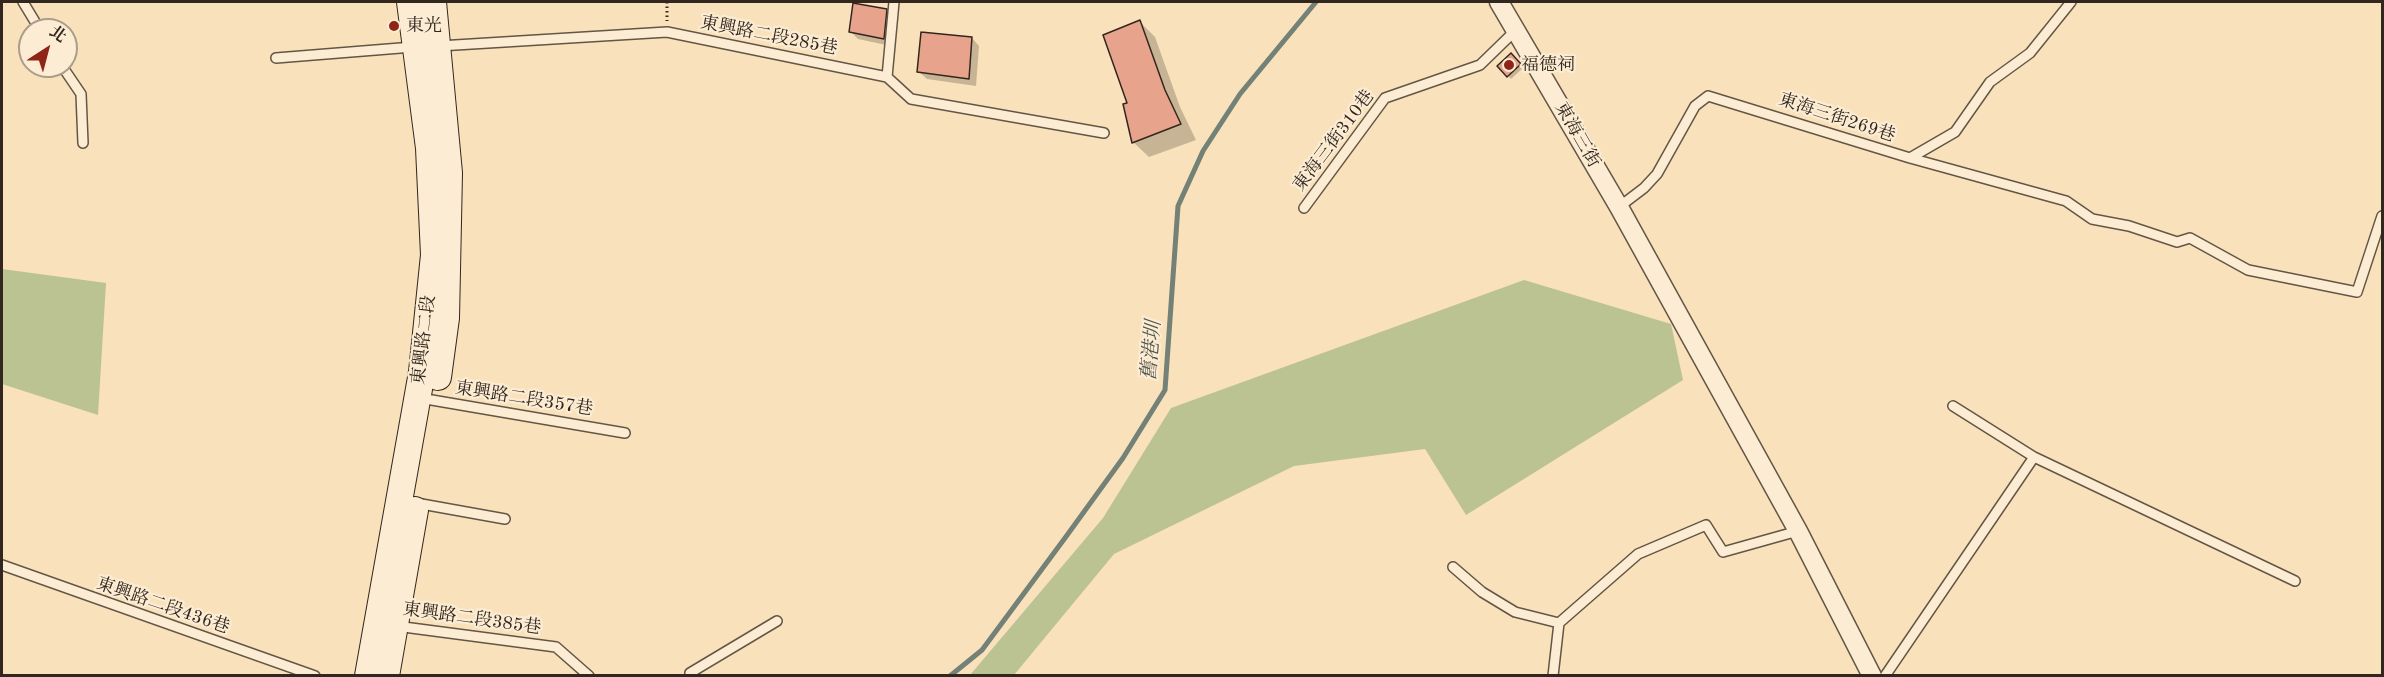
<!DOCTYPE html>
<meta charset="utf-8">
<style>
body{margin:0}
#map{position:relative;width:2384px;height:677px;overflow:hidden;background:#f9e1bb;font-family:"Old Standard TT","Noto Serif TC",serif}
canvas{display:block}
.frame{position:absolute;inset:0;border:3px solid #32271e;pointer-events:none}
.north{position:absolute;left:18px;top:18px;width:60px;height:60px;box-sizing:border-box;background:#fbecd3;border:2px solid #ab9d8b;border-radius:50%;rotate:36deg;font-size:16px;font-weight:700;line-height:24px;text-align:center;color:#32271e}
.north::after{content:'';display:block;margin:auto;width:21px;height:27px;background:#8f2418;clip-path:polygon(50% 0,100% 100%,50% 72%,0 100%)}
</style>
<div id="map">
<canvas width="2384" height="677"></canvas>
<div class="frame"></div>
<div class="north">北</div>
</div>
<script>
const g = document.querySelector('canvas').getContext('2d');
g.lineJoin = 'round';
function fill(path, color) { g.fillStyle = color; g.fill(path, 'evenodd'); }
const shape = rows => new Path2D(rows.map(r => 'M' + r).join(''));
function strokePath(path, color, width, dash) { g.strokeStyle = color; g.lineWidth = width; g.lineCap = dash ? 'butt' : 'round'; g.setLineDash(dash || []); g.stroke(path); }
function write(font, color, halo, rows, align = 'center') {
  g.font = font + ' "Old Standard TT","Noto Serif TC",serif'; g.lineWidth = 4.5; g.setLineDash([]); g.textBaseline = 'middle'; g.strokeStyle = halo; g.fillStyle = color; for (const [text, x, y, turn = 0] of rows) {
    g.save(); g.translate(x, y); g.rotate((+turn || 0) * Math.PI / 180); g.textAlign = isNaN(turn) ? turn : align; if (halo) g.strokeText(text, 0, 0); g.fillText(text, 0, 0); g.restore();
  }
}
const green = shape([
 [2,269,106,283,98,415,2,384],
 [1524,280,1671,324,1683,380,1466,515,1425,449,1294,466,1114,554,1014,675,970,675,1103,518,1171,408]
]);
const shadow = shape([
 [886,10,893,18,891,46,858,39,850,31],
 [1140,22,1155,37,1180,107,1196,140,1149,157,1133,142,1129,104],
 [972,38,979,46,976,86,927,79,919,72],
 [1511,55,1523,68,1511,79,1499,66]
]);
const stream = shape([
 [950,676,982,650,1065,538,1123,458,1165,390,1178,206,1203,151,1240,94,1316,2]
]);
const building = shape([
 [853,3,887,9,884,39,849,32,853,3],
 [1140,20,1165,90,1181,124,1132,143,1123,104,1127,103,1103,35,1140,20],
 [921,32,972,37,969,79,917,72,921,32],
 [1511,53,1521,64,1507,77,1497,66,1511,53]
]);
const path = shape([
 [667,2,667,21]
]);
const service = shape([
 [23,2,40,30],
 [439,46,667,32,887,77,911,99,1104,133],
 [276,58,413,47],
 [62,66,81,94,83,143],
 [887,77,894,2],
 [1910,158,2066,201,2092,219,2129,226,2177,242,2190,238,2248,270,2357,292,2382,216],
 [1619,207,1644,188,1657,174,1695,106,1708,96,1910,158,1955,132,1990,82,2030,53,2071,2],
 [1304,208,1385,98,1480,65,1516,30],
 [420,398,625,433],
 [1953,406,2034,457,2295,581],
 [416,503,505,519],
 [2,565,315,676],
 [1453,567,1482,592,1515,612,1559,623],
 [396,626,556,647,589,676],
 [690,676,690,673,777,621],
 [1553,676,1559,623,1638,554,1706,525,1723,552,1798,531],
 [1885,676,2034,457]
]);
const minor = shape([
 [1499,2,1619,207,1798,531,1872,676]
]);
const secondary = shape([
 [433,2,449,173,446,318,438,377],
 [368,676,422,372,434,255,429,148,410,2],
 [386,676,415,510]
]);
const markers = [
 [394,26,6,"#8f2418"],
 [1509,65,6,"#8f2418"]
];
const poiNames = [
 ["東光",406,26],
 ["福德祠",1521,65]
];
const streetNames = [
 ["東興路二段285巷",769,36,11],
 ["東海三街269巷",1837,118,18],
 ["東海三街",1577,135,60],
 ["東海三街310巷",1334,141,-53],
 ["東興路二段",424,340,-83],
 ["東興路二段357巷",524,399,9],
 ["東興路二段436巷",163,606,19],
 ["東興路二段385巷",472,619,8]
];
const waterNames = [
 ["舊港圳",1152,351,-85]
];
fill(green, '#bbc392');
fill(shadow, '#0003');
strokePath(stream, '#738177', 5);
fill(building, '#e8a38c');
strokePath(building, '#32271e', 1.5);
strokePath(service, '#645645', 12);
strokePath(minor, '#645645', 21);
strokePath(secondary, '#32271e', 28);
strokePath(path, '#32271e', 3, [1.5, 3]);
strokePath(service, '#fbecd3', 9);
strokePath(minor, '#fbecd3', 18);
strokePath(secondary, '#fbecd3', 26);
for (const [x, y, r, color] of markers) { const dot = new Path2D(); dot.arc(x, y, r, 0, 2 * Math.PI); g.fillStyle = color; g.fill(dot); strokePath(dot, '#fbecd3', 2); }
write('18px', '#32271e', '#fbecd3', poiNames, 'left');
write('18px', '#32271e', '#fbecd3', streetNames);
write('italic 20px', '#52544b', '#fbecd3', waterNames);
</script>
